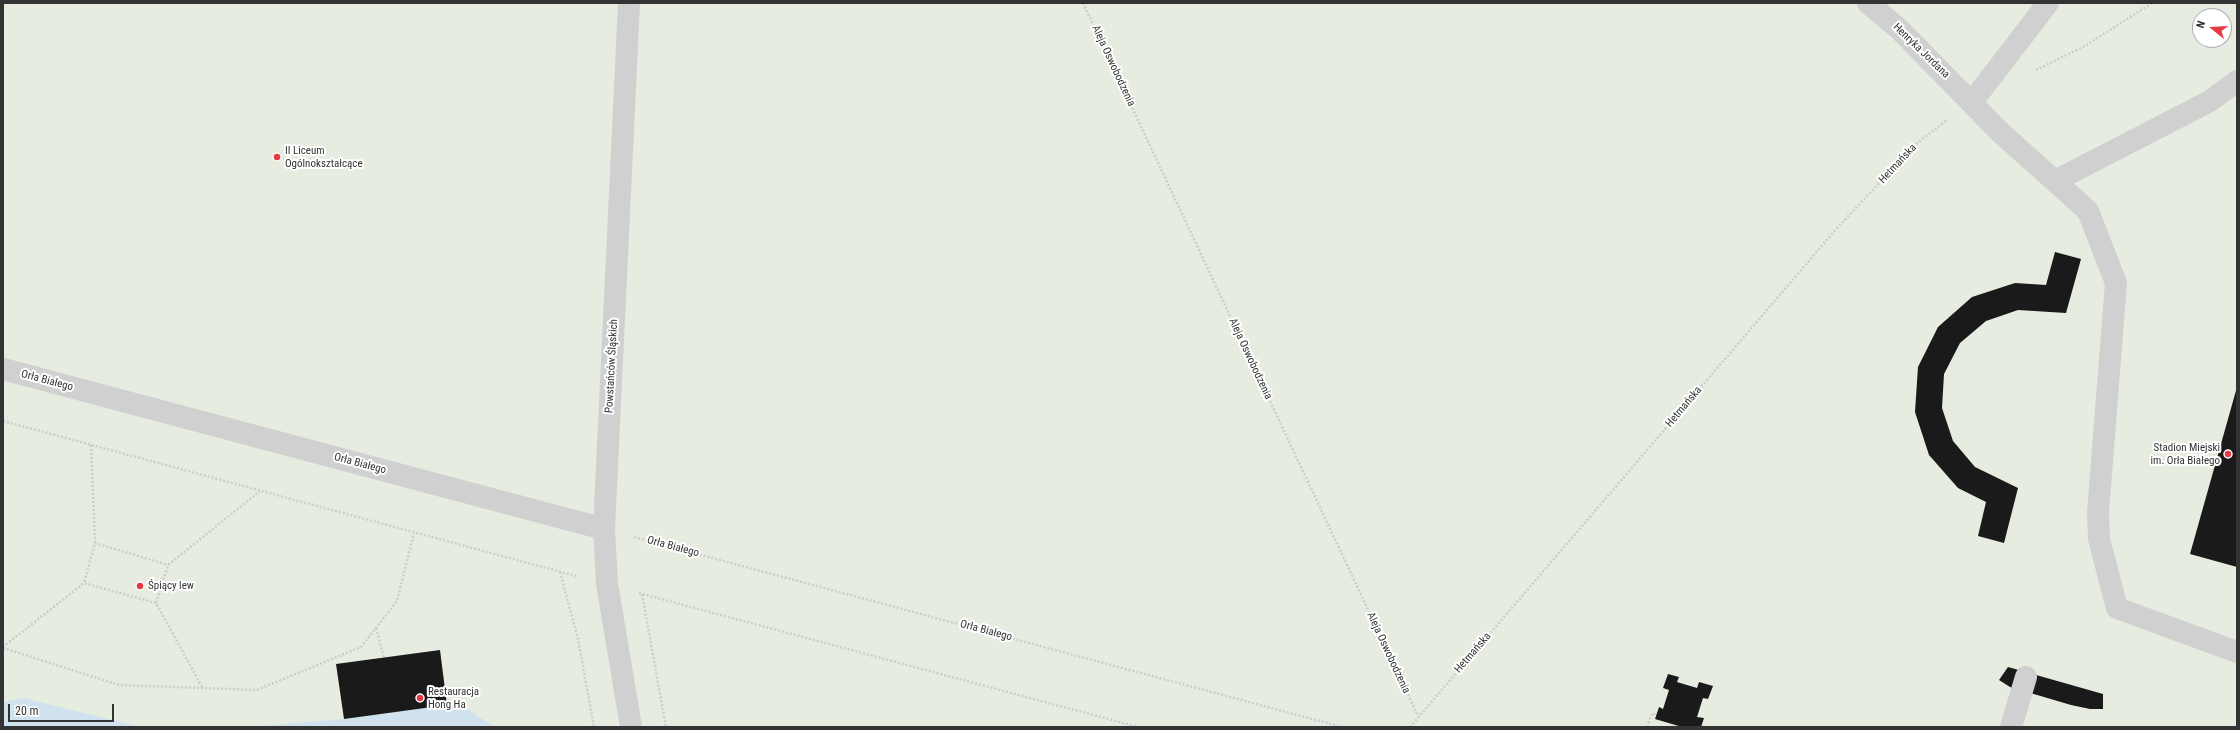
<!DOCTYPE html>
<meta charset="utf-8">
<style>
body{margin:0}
#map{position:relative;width:2240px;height:730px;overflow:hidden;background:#fff;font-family:"Roboto Condensed",sans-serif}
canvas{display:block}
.frame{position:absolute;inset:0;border:4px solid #333;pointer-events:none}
.north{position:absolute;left:2192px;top:8px;width:40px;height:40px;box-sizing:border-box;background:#fff;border:1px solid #adadad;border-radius:50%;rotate:288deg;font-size:11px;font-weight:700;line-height:16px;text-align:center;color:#333}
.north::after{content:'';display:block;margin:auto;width:14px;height:18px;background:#e63946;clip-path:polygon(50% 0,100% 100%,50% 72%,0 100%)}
.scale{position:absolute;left:8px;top:704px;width:106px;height:18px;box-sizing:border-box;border:2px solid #333;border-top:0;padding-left:5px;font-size:12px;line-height:14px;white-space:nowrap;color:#333;-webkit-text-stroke:3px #fff;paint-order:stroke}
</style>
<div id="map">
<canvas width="2240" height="730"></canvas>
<div class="frame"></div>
<div class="north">N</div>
<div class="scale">20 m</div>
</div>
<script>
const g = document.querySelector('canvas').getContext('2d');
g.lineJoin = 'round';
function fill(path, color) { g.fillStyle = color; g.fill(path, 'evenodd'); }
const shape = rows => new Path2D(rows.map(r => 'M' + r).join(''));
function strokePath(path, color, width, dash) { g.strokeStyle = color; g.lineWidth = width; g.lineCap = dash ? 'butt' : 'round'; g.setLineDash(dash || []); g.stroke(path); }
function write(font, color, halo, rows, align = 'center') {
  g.font = font + ' "Roboto Condensed",sans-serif'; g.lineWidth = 4; g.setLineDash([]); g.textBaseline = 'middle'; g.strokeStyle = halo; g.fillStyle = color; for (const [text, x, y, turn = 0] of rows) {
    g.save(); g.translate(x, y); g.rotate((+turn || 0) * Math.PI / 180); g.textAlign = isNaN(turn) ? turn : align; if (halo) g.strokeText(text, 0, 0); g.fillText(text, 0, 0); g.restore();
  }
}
const green = shape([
 [3,3,2237,3,2237,727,3,727],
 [2200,16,2224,16,2224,40,2200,40]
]);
const water = shape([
 [23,698,141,727,3,727,3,702],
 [447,705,469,710,494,727,250,727,344,719]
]);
const building = shape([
 [2055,252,2081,259,2066,313,2018,310,1986,321,1960,343,1944,374,1942,408,1953,441,1975,467,2018,488,2004,543,1978,536,1986,502,1958,488,1929,455,1915,412,1918,367,1938,327,1972,297,2015,283,2046,285],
 [2237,387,2237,567,2190,554],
 [440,650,447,705,344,719,336,664],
 [2008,667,2103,694,2103,709,2090,709,2071,705,2010,687,1999,680],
 [1668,674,1679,677,1677,682,1697,688,1699,682,1713,686,1708,699,1703,698,1697,717,1704,718,1701,727,1682,727,1655,719,1659,707,1663,709,1669,690,1663,688]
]);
const path = shape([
 [1083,3,1418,716],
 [2036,70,2085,46,2152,3],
 [3,421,576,576],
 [91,445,95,543],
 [634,537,1342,727],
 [560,572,578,639,594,727],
 [639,593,1138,727],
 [642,594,666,727],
 [156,603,84,583,95,543,168,565],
 [376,628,384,658],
 [3,647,84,583],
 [3,648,119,685,257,690,361,647,397,601,414,533],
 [202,687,156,603,168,565,260,491],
 [1702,726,1704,727],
 [1410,727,1838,227,1917,143,1947,120],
 [1647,727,1652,713,1656,715]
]);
const minor = shape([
 [629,3,604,529,607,584,631,727],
 [1868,3,1899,29,2000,132,2088,211,2116,283,2098,512,2099,539,2117,608,2237,652],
 [1972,102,2048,3],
 [2055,181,2210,101,2237,81],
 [3,369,604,529],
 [2011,727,2026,677]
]);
const markers = [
 [277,157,4,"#e63946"],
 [2228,454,4,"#e63946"],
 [140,586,4,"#e63946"],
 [420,698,4,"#e63946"]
];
const streetNames = [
 ["Henryka Jordana",1921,51,44],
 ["Aleja Oswobodzenia",1113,66,65],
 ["Hetmańska",1898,164,-47],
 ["Aleja Oswobodzenia",1250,359,65],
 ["Powstańców Śląskich",612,366,-87],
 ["Orła Białego",47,381,15],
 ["Hetmańska",1684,407,-50],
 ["Orła Białego",360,464,15],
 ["Orła Białego",673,547,15],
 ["Orła Białego",986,631,15],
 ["Aleja Oswobodzenia",1388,653,65],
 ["Hetmańska",1473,653,-49]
];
const poiNames = [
 ["II Liceum",285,151],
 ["Ogólnokształcące",285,164],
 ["Stadion Miejski",2220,448,"right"],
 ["im. Orła Białego",2220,461,"right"],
 ["Śpiący lew",148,586],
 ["Restauracja",428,692],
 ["Hong Ha",428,705]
];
fill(green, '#e6ecdf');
fill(water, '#cfe2ee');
fill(building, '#1a1a1a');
strokePath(path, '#cdcdcd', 2.5, [2, 2]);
strokePath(minor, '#d0d0d0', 22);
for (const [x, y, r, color] of markers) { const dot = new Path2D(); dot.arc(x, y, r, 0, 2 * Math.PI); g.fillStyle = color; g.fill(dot); strokePath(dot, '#fff', 1.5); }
write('11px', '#333', '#fff', streetNames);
write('11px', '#333', '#fff', poiNames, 'left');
</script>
